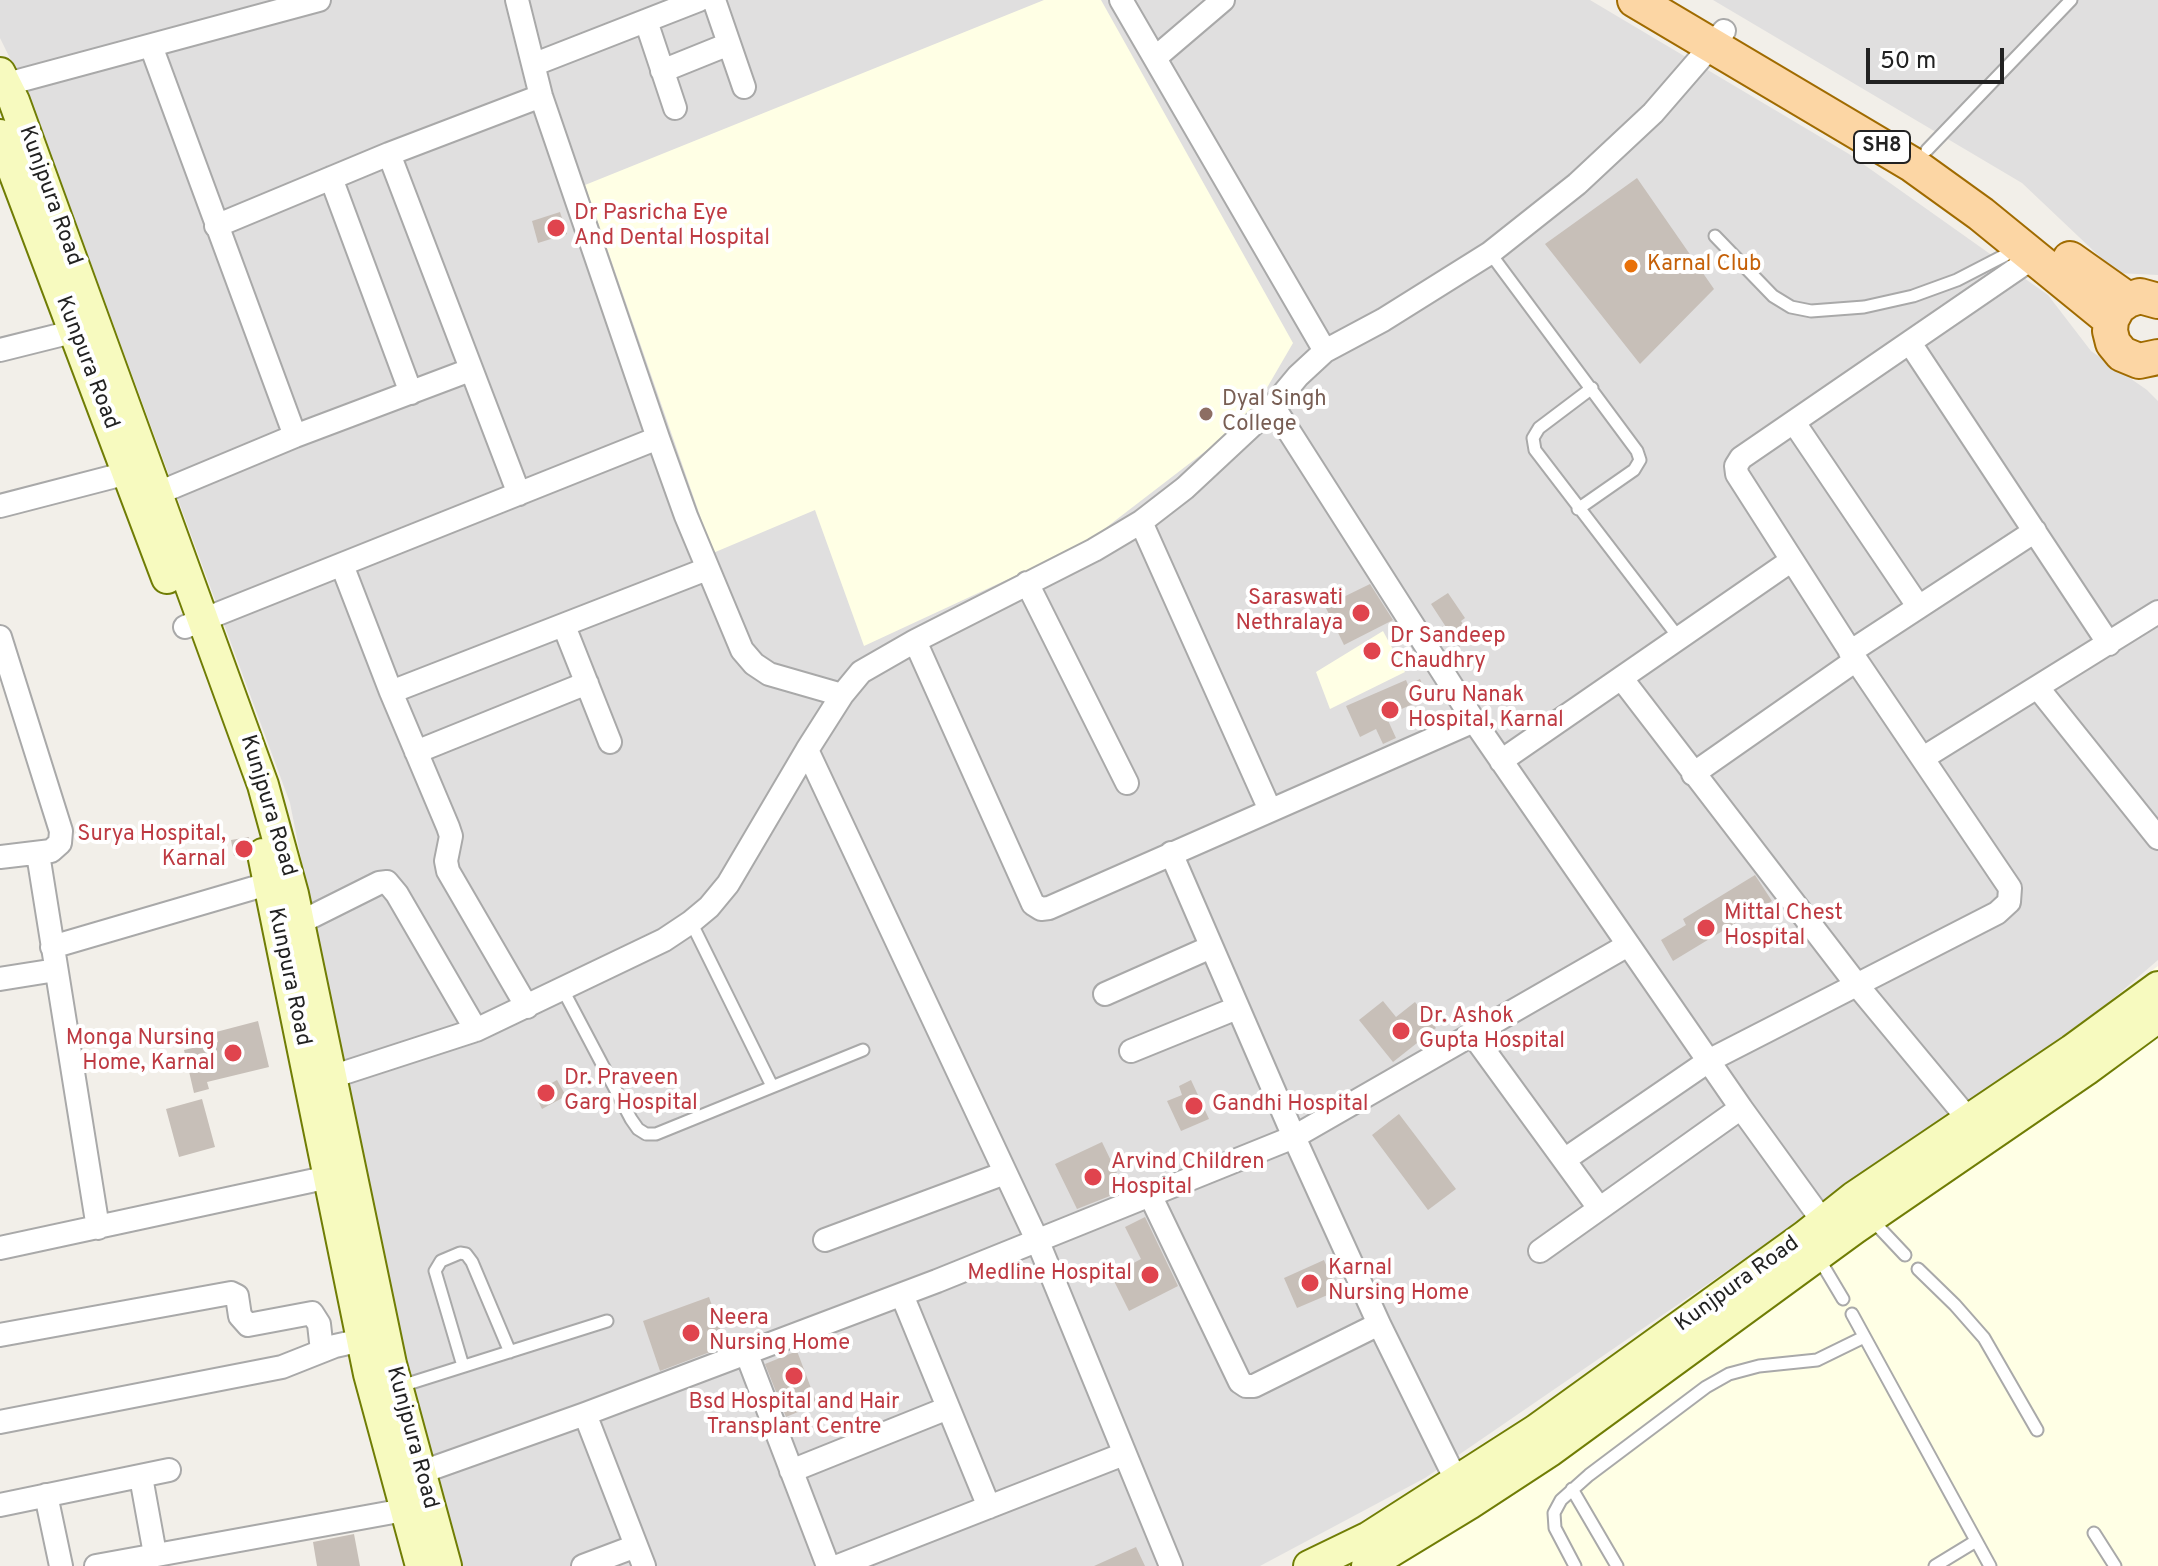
<!DOCTYPE html>
<style>
body{margin:0}
#map{position:relative;width:2158px;height:1566px;overflow:hidden;background:#f2efe9;font-family:Overpass,sans-serif}
canvas{display:block}
.scale{position:absolute;left:1866px;top:48px;width:138px;height:36px;box-sizing:border-box;border:4px solid #222;border-top:0;padding-left:10px;font-size:24px;line-height:28px;white-space:nowrap;color:#222;-webkit-text-stroke:6px #fff;paint-order:stroke}
</style>
<div id="map">
<canvas width="2158" height="1566"></canvas>
<div class="scale">50 m</div>
</div>
<script>
const g = document.querySelector('canvas').getContext('2d');
g.lineJoin = 'round';
function fill(path, color) { g.fillStyle = color; g.fill(path, 'evenodd'); }
const shape = rows => new Path2D(rows.map(r => 'M' + r).join(''));
function strokePath(path, color, width, dash) { g.strokeStyle = color; g.lineWidth = width; g.lineCap = dash ? 'butt' : 'round'; g.setLineDash(dash || []); g.stroke(path); }
function write(font, color, halo, rows, align = 'center') {
  g.font = font + ' Overpass,sans-serif'; g.lineWidth = 8; g.setLineDash([]); g.textBaseline = 'middle'; g.strokeStyle = halo; g.fillStyle = color; for (const [text, x, y, turn = 0] of rows) {
    g.save(); g.translate(x, y); g.rotate((+turn || 0) * Math.PI / 180); g.textAlign = isNaN(turn) ? turn : align; if (halo) g.strokeText(text, 0, 0); g.fillText(text, 0, 0); g.restore();
  }
}
const residential = shape([
 [0,0,1590,0,1849,154,2048,295,2091,351,2147,390,2158,401,2158,960,2072,1034,1425,1478,1260,1566,461,1566,392,1317,290,803,31,101,0,38],
 [1713,0,2158,0,2158,275,2117,273,2022,183]
]);
const education = shape([
 [1044,0,1101,0,1293,343,1250,417,1086,543,864,646,815,510,713,553,585,185],
 [1383,631,1405,672,1330,709,1316,672],
 [2158,966,2158,1566,1339,1566]
]);
const building = shape([
 [1637,178,1714,289,1640,364,1545,244],
 [560,212,567,234,538,243,532,221],
 [1370,584,1393,620,1344,645,1325,606],
 [1448,593,1465,618,1461,621,1472,638,1459,647,1431,604],
 [1420,679,1426,692,1413,698,1415,703,1386,716,1396,738,1383,744,1376,729,1360,737,1346,706,1406,680,1408,685],
 [249,837,245,854,234,856,231,840],
 [1755,875,1772,901,1673,961,1661,940,1686,925,1683,919],
 [1383,1001,1396,1017,1415,1002,1436,1028,1393,1062,1359,1020],
 [258,1021,269,1067,207,1082,209,1089,194,1093,184,1050,218,1042,216,1032],
 [557,1080,566,1096,542,1109,534,1093],
 [1191,1080,1209,1119,1181,1131,1167,1101,1182,1095,1179,1086],
 [202,1099,215,1147,179,1157,166,1109],
 [1399,1114,1456,1189,1428,1210,1372,1135],
 [1102,1142,1125,1190,1077,1209,1055,1164],
 [1145,1217,1178,1286,1129,1311,1111,1275,1141,1259,1125,1227],
 [1324,1260,1337,1291,1297,1308,1284,1278],
 [709,1297,726,1346,660,1371,643,1321],
 [797,1351,817,1404,786,1417,765,1364],
 [354,1534,360,1566,317,1566,313,1542],
 [1136,1547,1145,1566,1094,1566]
]);
const lane = shape([
 [1927,150,2071,0],
 [1715,236,1773,296,1791,307,1811,311,1864,307,1913,296,1957,280,2017,249],
 [1490,253,1637,451,1640,460,1634,470,1578,509],
 [1592,388,1539,428,1533,438,1535,450,1679,638],
 [691,922,772,1086],
 [563,990,631,1119,638,1129,646,1134,656,1134,863,1050],
 [1872,1220,1905,1255],
 [1818,1257,1843,1299],
 [1918,1269,1955,1305,1984,1338,2037,1430],
 [1852,1314,1990,1566],
 [463,1366,435,1271,441,1261,460,1253,466,1254,472,1262,510,1352],
 [398,1387,607,1321],
 [1572,1489,1617,1566],
 [2094,1533,2115,1566],
 [1575,1566,1555,1528,1554,1513,1561,1500,1589,1475,1706,1387,1729,1374,1759,1366,1817,1360,1864,1337],
 [1935,1566,1976,1541]
]);
const street = shape([
 [517,0,541,96,658,438,686,516,742,650,754,664,769,674,842,695],
 [714,0,744,87],
 [1121,0,1325,351],
 [646,21,675,108],
 [151,46,295,436],
 [1155,58,1223,0],
 [535,64,699,0],
 [662,71,729,44],
 [0,86,319,0],
 [389,154,519,494],
 [331,178,411,393],
 [216,226,389,154,541,96],
 [1910,343,2109,644],
 [0,350,88,328],
 [1273,406,1474,721,1741,1108,1822,1220],
 [1795,424,1918,606],
 [144,499,295,436,470,370],
 [0,506,139,470],
 [1141,522,1270,810],
 [342,565,391,692,448,827,451,836,446,861,448,871,527,1007],
 [1027,583,1127,783],
 [564,626,610,742],
 [185,627,658,438],
 [0,637,61,831,60,843,51,851,0,857],
 [915,641,1033,904,1041,909,1049,908,1474,721],
 [1850,652,2035,531],
 [1622,679,1857,985,1969,1120],
 [2038,688,2158,838],
 [391,692,707,569],
 [807,750,1038,1242,1171,1566],
 [416,752,587,683],
 [1923,758,2158,612],
 [1501,761,1792,560],
 [1693,774,1856,660],
 [1171,853,1294,1137,1379,1324,1462,1492],
 [38,854,98,1228],
 [299,923,379,883,387,882,397,894,476,1030],
 [52,947,281,880],
 [0,979,56,970],
 [1105,994,1211,947],
 [1473,1035,1599,1208],
 [1131,1051,1237,1008],
 [319,1081,476,1030,664,940,691,922,709,907,728,884,807,750,842,695,861,672,915,641,1094,550,1141,522,1185,488,1273,406,1298,376,1325,351,1383,320,1490,253,1577,184,1653,113,1724,31],
 [1564,1160,1710,1060,1997,913,2009,902,2010,888,1856,660,1737,474,1736,466,1741,458,2034,257],
 [1151,1197,1240,1382,1246,1386,1254,1386,1379,1324],
 [825,1240,1005,1173],
 [0,1248,343,1174],
 [1540,1251,1741,1108],
 [902,1295,989,1507],
 [0,1335,231,1293,237,1296,240,1316,248,1325,312,1313,319,1324,322,1351],
 [746,1352,828,1566],
 [585,1414,644,1566],
 [0,1422,282,1367,335,1346,362,1340],
 [791,1471,948,1408],
 [141,1477,155,1554],
 [408,1477,585,1414,937,1281,1294,1137,1628,945],
 [46,1495,61,1566],
 [0,1505,169,1470],
 [96,1566,421,1507],
 [583,1566,636,1546],
 [838,1566,1124,1454]
]);
const secondary = shape([
 [0,73,14,101,263,785,293,894,391,1364,446,1566],
 [0,135,167,578],
 [263,854,369,1374,421,1566],
 [1309,1566,1369,1537,1536,1430,1805,1236,1854,1197,2072,1050,2158,987],
 [1367,1566,1469,1504,1550,1451,1854,1229,2086,1070,2158,1017]
]);
const primary = shape([
 [1635,0,1913,165,1981,214,2111,320],
 [2070,259,2128,300],
 [2158,301,2140,296,2128,300,2118,307,2111,320,2110,331,2113,343,2122,354,2139,361,2158,357]
]);
const markers = [
 [556,228,10,"#e0444e"],
 [1631,266,8,"#e8710a"],
 [1206,414,8,"#8d6e63"],
 [1361,613,10,"#e0444e"],
 [1372,651,10,"#e0444e"],
 [1390,710,10,"#e0444e"],
 [244,849,10,"#e0444e"],
 [1706,928,10,"#e0444e"],
 [1401,1031,10,"#e0444e"],
 [233,1053,10,"#e0444e"],
 [546,1093,10,"#e0444e"],
 [1194,1106,10,"#e0444e"],
 [1093,1177,10,"#e0444e"],
 [1150,1275,10,"#e0444e"],
 [1310,1283,10,"#e0444e"],
 [691,1333,10,"#e0444e"],
 [794,1376,10,"#e0444e"]
];
const shields = [
 [1882,147,56]
];
const shieldNames = [
 ["SH8",1882,147]
];
const streetNames = [
 ["Kunjpura Road",49,196,70],
 ["Kunpura Road",86,363,69],
 ["Kunjpura Road",267,806,73],
 ["Kunpura Road",288,977,78],
 ["Kunjpura Road",1738,1285,-36],
 ["Kunjpura Road",411,1438,75]
];
const healthNames = [
 ["Dr Pasricha Eye",574,215],
 ["And Dental Hospital",574,240],
 ["Saraswati",1343,600,"right"],
 ["Nethralaya",1343,625,"right"],
 ["Dr Sandeep",1390,638],
 ["Chaudhry",1390,663],
 ["Guru Nanak",1408,697],
 ["Hospital, Karnal",1408,722],
 ["Surya Hospital,",226,836,"right"],
 ["Karnal",226,861,"right"],
 ["Mittal Chest",1724,915],
 ["Hospital",1724,940],
 ["Dr. Ashok",1419,1018],
 ["Gupta Hospital",1419,1043],
 ["Monga Nursing",215,1040,"right"],
 ["Home, Karnal",215,1065,"right"],
 ["Dr. Praveen",564,1080],
 ["Garg Hospital",564,1105],
 ["Gandhi Hospital",1212,1106],
 ["Arvind Children",1111,1164],
 ["Hospital",1111,1189],
 ["Karnal",1328,1270],
 ["Nursing Home",1328,1295],
 ["Medline Hospital",1132,1275,"right"],
 ["Neera",709,1320],
 ["Nursing Home",709,1345],
 ["Bsd Hospital and Hair",794,1404,"center"],
 ["Transplant Centre",794,1429,"center"]
];
const foodNames = [
 ["Karnal Club",1647,266]
];
const educationNames = [
 ["Dyal Singh",1222,401],
 ["College",1222,426]
];
fill(residential, '#e0dfdf');
fill(education, '#ffffe5');
fill(building, '#c7bfb8');
strokePath(lane, '#a9a9a9', 15);
strokePath(street, '#a9a9a9', 26);
strokePath(secondary, '#707d05', 34);
strokePath(primary, '#a06b00', 38);
strokePath(lane, '#fff', 11);
strokePath(street, '#fff', 22);
strokePath(secondary, '#f7fabf', 30);
strokePath(primary, '#fcd6a4', 34);
for (const [x, y, r, color] of markers) { const dot = new Path2D(); dot.arc(x, y, r, 0, 2 * Math.PI); g.fillStyle = color; g.fill(dot); strokePath(dot, '#fff', 3); }
for (const [x, y, w] of shields) { const box = new Path2D(); box.roundRect(x - w / 2, y - 16, w, 32, 6); g.fillStyle = '#fff'; g.fill(box); strokePath(box, '#222', 2); }
write('bold 20px', '#222', null, shieldNames);
write('22px', '#222', '#fff', streetNames);
write('22px', '#be3a42', '#fff', healthNames, 'left');
write('22px', '#c56008', '#fff', foodNames, 'left');
write('22px', '#785e54', '#fff', educationNames, 'left');
</script>
